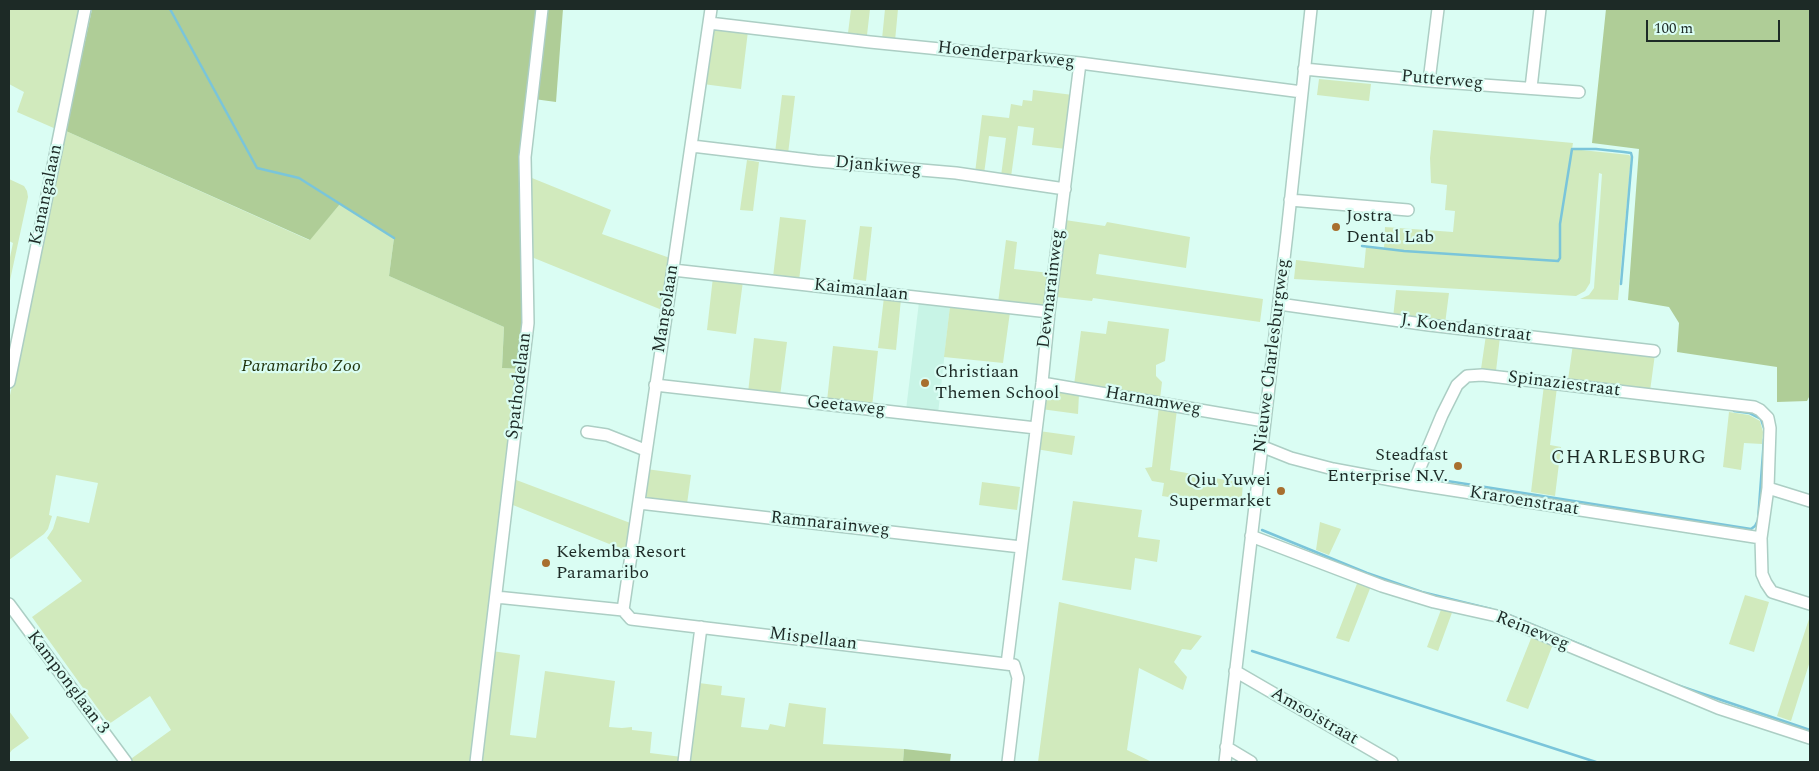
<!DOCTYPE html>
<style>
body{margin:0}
#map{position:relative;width:1819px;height:771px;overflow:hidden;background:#dafdf3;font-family:Spectral,serif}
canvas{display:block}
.frame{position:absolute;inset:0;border:10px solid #1d2a26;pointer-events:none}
.scale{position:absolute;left:1646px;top:20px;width:134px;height:22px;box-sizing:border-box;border:2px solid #1d2a26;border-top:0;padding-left:6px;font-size:15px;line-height:18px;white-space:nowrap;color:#1d2a26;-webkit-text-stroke:4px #dafdf3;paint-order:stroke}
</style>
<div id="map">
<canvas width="1819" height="771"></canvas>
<div class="frame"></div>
<div class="scale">100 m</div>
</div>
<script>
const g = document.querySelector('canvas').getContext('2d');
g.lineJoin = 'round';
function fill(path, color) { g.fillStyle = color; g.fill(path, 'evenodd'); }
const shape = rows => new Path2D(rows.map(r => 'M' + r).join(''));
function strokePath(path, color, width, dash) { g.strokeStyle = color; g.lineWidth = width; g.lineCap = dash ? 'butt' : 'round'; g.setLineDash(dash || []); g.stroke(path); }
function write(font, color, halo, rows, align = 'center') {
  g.font = font + ' Spectral,serif'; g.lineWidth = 4.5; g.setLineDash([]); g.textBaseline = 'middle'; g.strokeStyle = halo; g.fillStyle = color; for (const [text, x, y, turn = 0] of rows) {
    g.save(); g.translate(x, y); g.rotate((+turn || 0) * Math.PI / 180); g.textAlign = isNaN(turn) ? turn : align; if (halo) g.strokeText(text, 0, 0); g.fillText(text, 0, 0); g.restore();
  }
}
const built = shape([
 [919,302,950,306,938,414,906,410]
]);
const green = shape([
 [9,9,80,9,56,129,17,112,24,92,9,84],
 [851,9,870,9,867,35,848,33],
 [885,9,898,9,895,41,882,39],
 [712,28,748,31,741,89,703,84],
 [1319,79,1371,84,1369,101,1317,95],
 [1033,90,1073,95,1066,149,1032,145,1034,128,1018,126,1011,177,1001,176,1006,138,989,136,984,174,975,173,982,115,1009,118,1011,104,1022,106,1023,100,1032,101],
 [782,95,795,96,788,154,775,153],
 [1433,130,1573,143,1572,149,1629,155,1631,157,1618,300,1580,299,1589,295,1594,288,1602,174,1599,173,1590,283,1585,291,1576,296,1294,279,1296,260,1364,268,1366,247,1384,249,1385,227,1453,232,1455,211,1445,210,1447,185,1431,183,1430,158],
 [66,131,309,240,340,204,394,238,389,276,504,327,502,368,520,369,472,762,129,762,128,761,171,730,150,696,109,724,32,617,82,581,47,538,53,529,57,516,89,523,98,483,56,475,49,515,52,516,48,529,44,534,9,560,9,400],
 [747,160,759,162,753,211,740,210],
 [527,176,611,210,602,234,670,258,662,310,529,256],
 [9,179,24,186,27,191,28,197,9,285,9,262,13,243,9,241],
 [780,217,806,220,799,281,773,277],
 [1065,220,1105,226,1107,222,1190,237,1186,268,1099,254,1096,274,1263,299,1260,322,1093,298,1092,301,1056,297],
 [860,226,872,227,866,281,853,279],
 [1006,240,1017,242,1014,269,1050,273,1045,306,1042,308,998,303],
 [713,277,743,281,736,334,707,330],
 [1396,290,1449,293,1445,324,1393,318],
 [884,297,901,299,896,350,878,348],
 [950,306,1010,312,1003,363,944,357],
 [1108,321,1169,329,1165,361,1156,365,1156,376,1162,382,1160,399,1074,385,1081,331,1106,334],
 [1486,335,1500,337,1496,371,1481,369],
 [754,338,787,342,780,396,748,393],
 [1573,344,1655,354,1650,391,1568,380],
 [833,346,878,351,872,407,827,401],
 [1544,385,1557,387,1550,445,1561,447,1555,496,1531,492],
 [1044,389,1079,394,1078,414,1041,409],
 [1159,406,1177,409,1170,470,1243,483,1241,508,1162,496,1164,483,1152,481,1145,468,1152,467],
 [1729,412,1749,415,1760,421,1763,432,1762,444,1744,443,1741,470,1723,467],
 [1039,431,1075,436,1072,455,1036,449],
 [646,469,691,475,687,504,650,501,644,497],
 [511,478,633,524,629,552,508,503],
 [982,482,1020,487,1017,510,979,505],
 [1073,501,1142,510,1138,537,1160,540,1157,562,1135,558,1131,590,1062,580],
 [1320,522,1341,529,1329,555,1316,550],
 [1358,581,1371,586,1349,642,1336,638],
 [1745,595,1769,602,1754,652,1729,644],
 [1059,602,1202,636,1191,650,1182,649,1174,662,1187,677,1183,690,1139,668,1127,750,1152,762,1038,762],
 [1442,607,1453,610,1438,651,1427,647],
 [1810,616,1810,661,1791,721,1777,716],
 [1532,636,1553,644,1528,709,1506,701],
 [492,651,520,655,510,735,536,738,545,671,615,681,609,727,622,728,632,727,632,730,652,732,650,753,690,758,699,683,722,686,721,695,745,698,741,727,768,730,770,724,785,727,789,703,826,708,823,744,904,749,903,762,479,762],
 [9,711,29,738,12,750,9,754]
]);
const forest = shape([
 [92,9,539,9,522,152,525,322,520,369,502,368,504,327,389,276,394,238,340,204,310,240,66,131],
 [545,9,563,9,556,102,534,99],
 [1606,9,1810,9,1810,395,1807,401,1777,402,1777,367,1677,352,1679,323,1669,307,1628,300,1639,149,1592,143],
 [904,749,951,754,950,762,903,762]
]);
const stream = shape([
 [170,9,257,168,299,178,394,238],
 [1362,246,1404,251,1558,261,1560,258,1560,224,1572,149,1596,149,1624,152,1631,153,1632,157,1621,284],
 [1734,411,1749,413,1761,419,1765,431],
 [1441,480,1751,529,1755,526,1758,520,1764,439],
 [1262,530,1367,573,1422,592,1491,609],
 [1499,611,1591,649],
 [1252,651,1596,762],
 [1677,685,1810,730]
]);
const minor = shape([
 [709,23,870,42,1080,63,1302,92],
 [1304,69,1429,81,1579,92],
 [1429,81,1438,9],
 [1531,88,1540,9],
 [692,146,817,161,956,173,1065,189],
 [1290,200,1408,210],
 [673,270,1049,312],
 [1279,304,1429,325,1654,351],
 [9,382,85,9],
 [1042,383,1264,421],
 [655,385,1036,428],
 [587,432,607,435,645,450],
 [1261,446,1291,458,1333,469,1413,484,1761,538],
 [1413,484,1442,415,1457,385,1467,376,1482,375,1754,407,1760,410,1768,418,1770,428,1768,488,1761,538,1762,574,1766,583,1772,592,1810,604],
 [1768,488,1810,501],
 [639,503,1021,547],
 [1251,536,1382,586,1434,602,1497,616,1718,708,1810,738],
 [496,597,623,610],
 [9,604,126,762],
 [623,610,711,9],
 [623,610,631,619,1014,665,1018,678,1008,762],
 [1007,664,1042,383,1049,312,1080,63],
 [1235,671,1392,762],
 [1226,747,1251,762],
 [476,762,528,323,525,157,542,9],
 [684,762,701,627],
 [1225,762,1287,233,1311,9]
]);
const markers = [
 [1336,227,5,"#a86f2e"],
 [925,383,5,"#a86f2e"],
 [1458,466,5,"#a86f2e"],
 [1281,491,5,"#a86f2e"],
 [546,563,5,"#a86f2e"]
];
const streetNames = [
 ["Hoenderparkweg",1006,56,6],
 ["Putterweg",1442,81,5],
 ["Djankiweg",878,167,5],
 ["Kanangalaan",47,195,-78],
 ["Dewnarainweg",1052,289,-83],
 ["Kaimanlaan",861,291,6],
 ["Mangolaan",667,309,-81],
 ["J. Koendanstraat",1466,329,7],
 ["Nieuwe Charlesburgweg",1273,356,-83],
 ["Spinaziestraat",1564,385,7],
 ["Spathodelaan",520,386,-83],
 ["Harnamweg",1153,402,10],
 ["Geetaweg",846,407,6],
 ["Kraroenstraat",1524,502,9],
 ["Ramnarainweg",830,525,6],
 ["Reineweg",1532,632,22],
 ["Mispellaan",813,640,7],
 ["Kamponglaan 3",67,683,53],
 ["Amsoistraat",1314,717,30]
];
const poiNames = [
 ["Jostra",1346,217],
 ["Dental Lab",1346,238],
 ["Christiaan",935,373],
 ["Themen School",935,394],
 ["Steadfast",1448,456,"right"],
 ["Enterprise N.V.",1448,477,"right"],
 ["Qiu Yuwei",1271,481,"right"],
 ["Supermarket",1271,502,"right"],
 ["Kekemba Resort",556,553],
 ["Paramaribo",556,574]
];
const parkNames = [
 ["Paramaribo Zoo",301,367]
];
const neighbourhoodNames = [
 ["CHARLESBURG",1629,459]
];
fill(built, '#c8f4e6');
fill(green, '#d1eabd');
fill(forest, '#afcd97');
strokePath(stream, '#7ac5da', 2.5);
strokePath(minor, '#accec4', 14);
strokePath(minor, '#fff', 11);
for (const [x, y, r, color] of markers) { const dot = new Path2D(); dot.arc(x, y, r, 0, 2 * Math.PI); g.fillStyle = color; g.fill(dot); strokePath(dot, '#dafdf3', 2); }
write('18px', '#1d2a26', '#dafdf3', streetNames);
write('18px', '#1d2a26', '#dafdf3', poiNames, 'left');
write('italic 18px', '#1e310a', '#dafdf3', parkNames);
g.letterSpacing = '1px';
write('19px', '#1d2a26', '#dafdf3', neighbourhoodNames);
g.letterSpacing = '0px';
</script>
